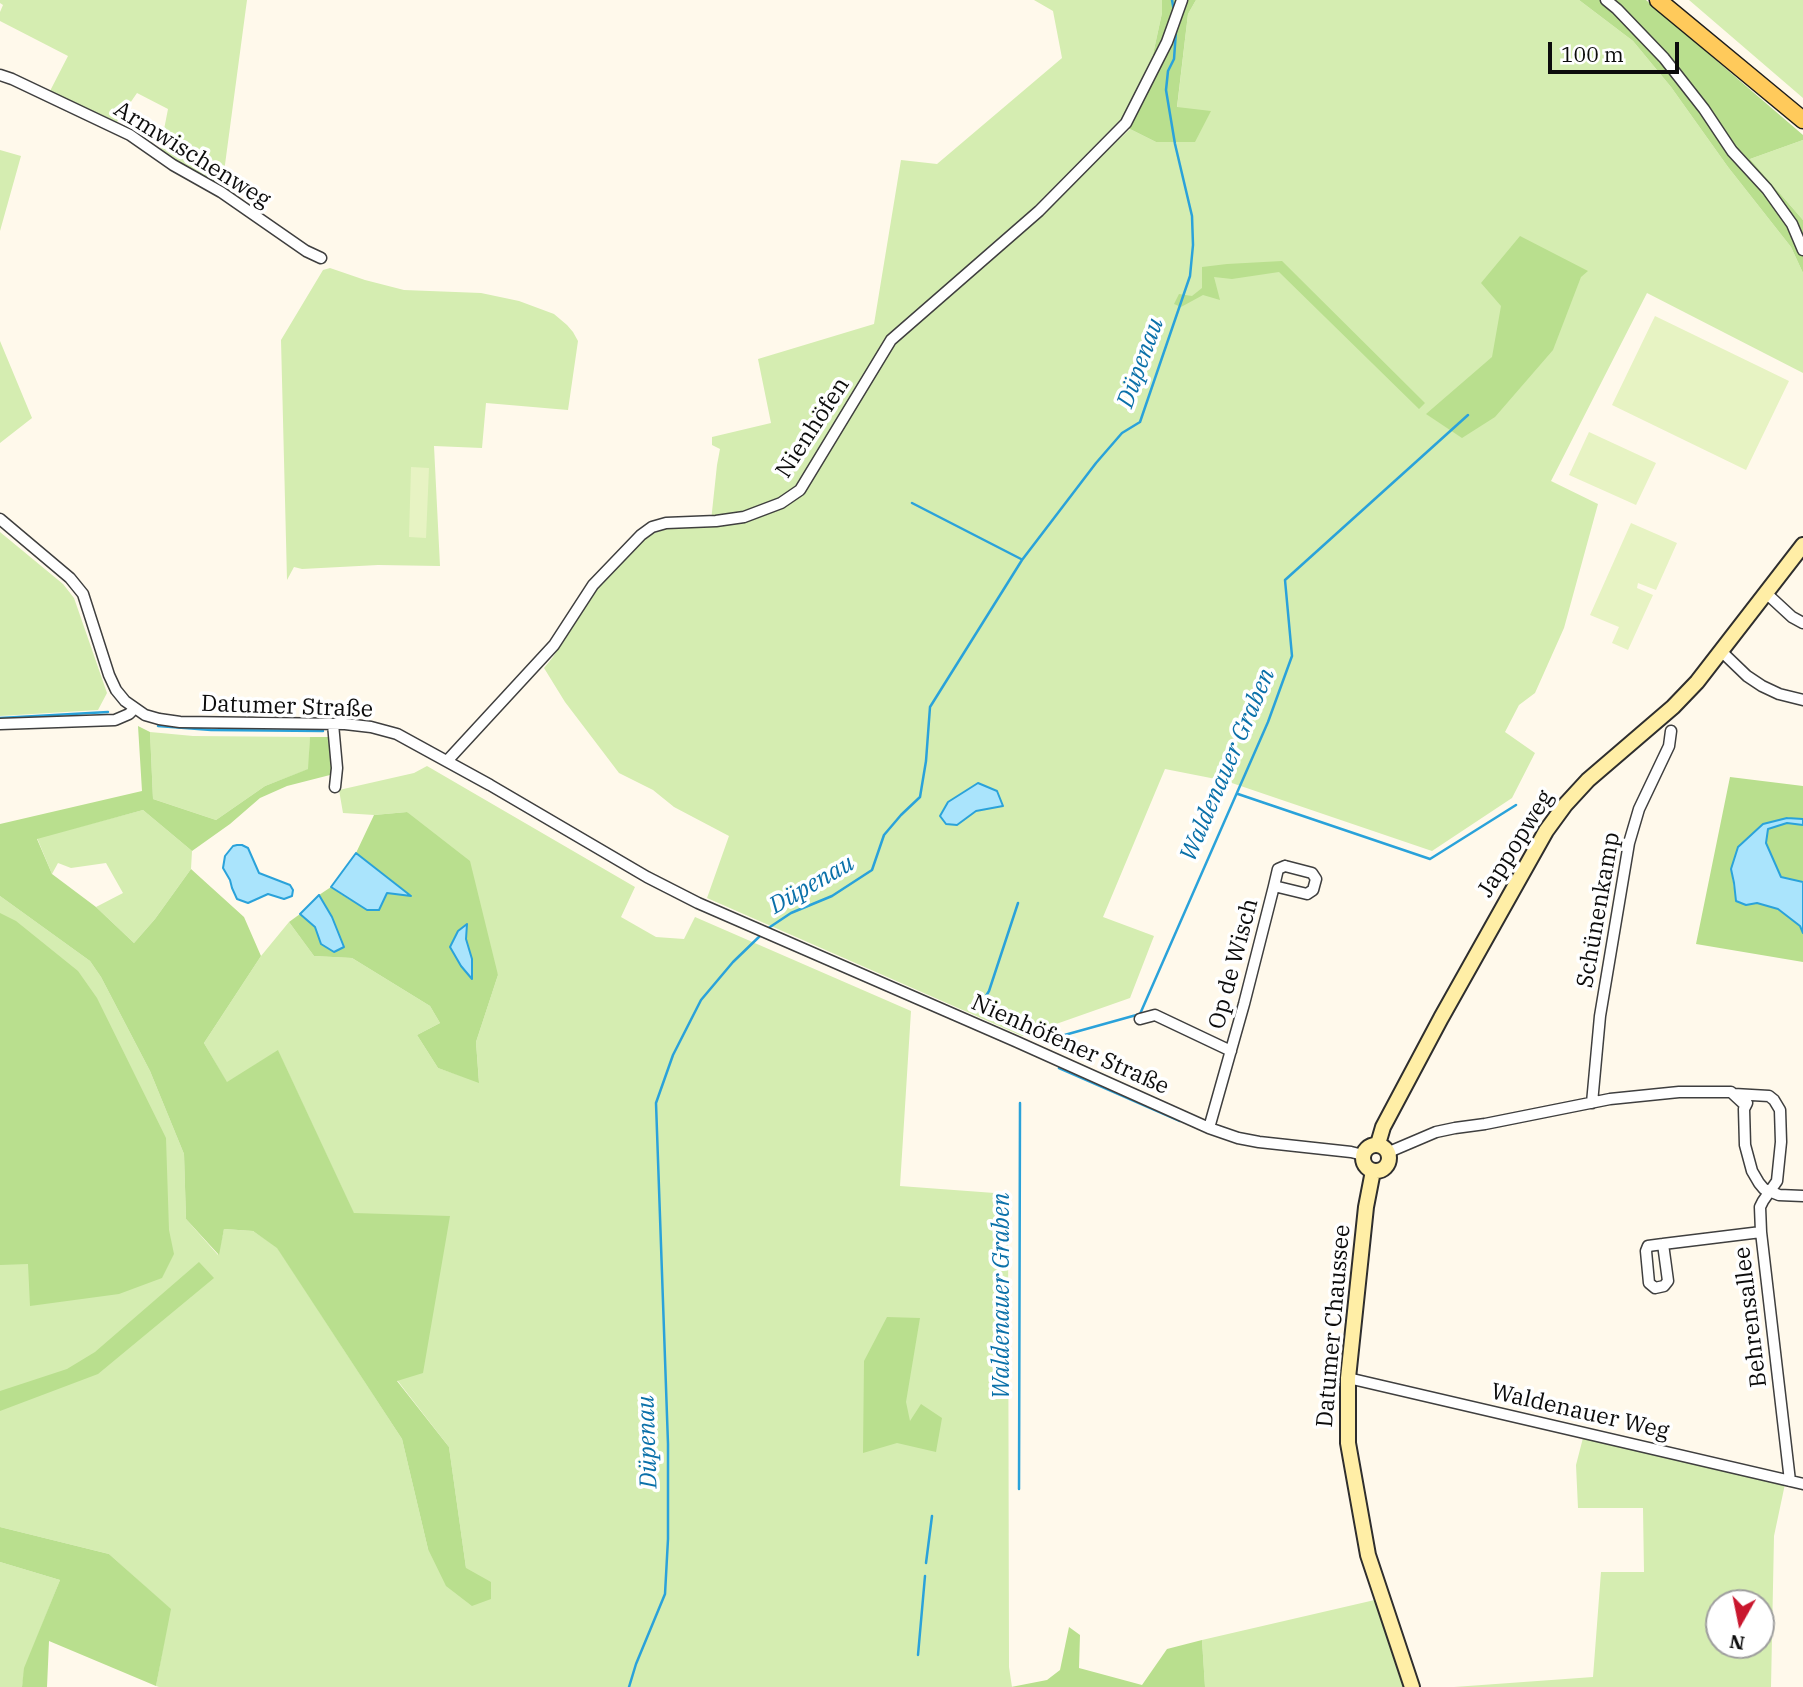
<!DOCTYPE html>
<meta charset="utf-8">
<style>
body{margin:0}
#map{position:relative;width:1803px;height:1687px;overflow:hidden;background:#fff9eb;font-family:"IBM Plex Serif",serif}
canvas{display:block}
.north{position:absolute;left:1705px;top:1589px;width:70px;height:70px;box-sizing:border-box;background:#fff;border:2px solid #9e9e9e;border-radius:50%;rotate:189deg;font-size:19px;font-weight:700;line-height:28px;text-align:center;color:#0c0c0c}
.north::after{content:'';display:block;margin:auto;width:24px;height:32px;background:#c9172e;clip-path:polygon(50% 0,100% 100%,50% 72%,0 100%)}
.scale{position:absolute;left:1548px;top:42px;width:131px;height:32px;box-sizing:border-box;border:4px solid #0c0c0c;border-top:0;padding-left:9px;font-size:21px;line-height:24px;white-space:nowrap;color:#0c0c0c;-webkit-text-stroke:5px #fff;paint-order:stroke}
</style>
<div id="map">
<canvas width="1803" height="1687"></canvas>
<div class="north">N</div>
<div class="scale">100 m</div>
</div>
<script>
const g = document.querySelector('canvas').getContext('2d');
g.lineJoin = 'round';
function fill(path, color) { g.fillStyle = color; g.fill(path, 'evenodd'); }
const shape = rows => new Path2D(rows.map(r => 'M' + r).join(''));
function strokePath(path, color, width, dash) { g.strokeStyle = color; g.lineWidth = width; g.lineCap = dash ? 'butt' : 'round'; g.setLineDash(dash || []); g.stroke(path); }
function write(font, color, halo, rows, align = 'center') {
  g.font = font + ' "IBM Plex Serif",serif'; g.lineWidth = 7; g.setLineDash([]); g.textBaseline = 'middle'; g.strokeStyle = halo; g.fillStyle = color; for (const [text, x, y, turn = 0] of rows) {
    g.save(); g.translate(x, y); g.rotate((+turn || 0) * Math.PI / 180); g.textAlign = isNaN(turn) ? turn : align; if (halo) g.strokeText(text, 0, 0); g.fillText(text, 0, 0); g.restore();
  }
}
const green = shape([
 [0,0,247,0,222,187,160,150,168,109,137,93,117,122,50,91,68,56,0,21,0,12,3,5,0,3],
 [1034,0,1162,0,1162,13,1152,59,1120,120,1033,208,933,296,939,303,1042,212,1130,129,1156,142,1177,108,1188,14,1196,0,1579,0,1633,41,1671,87,1728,167,1791,247,1803,273,1803,373,1647,293,1551,481,1598,504,1564,628,1535,693,1519,705,1505,732,1535,753,1512,798,1432,851,1226,781,1165,769,1103,917,1154,936,1130,998,1022,1036,707,898,729,836,674,807,653,790,619,773,565,702,544,668,553,657,597,587,640,538,675,526,711,521,717,465,720,449,712,445,712,437,771,423,758,359,874,324,901,160,937,164,1062,58,1053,11],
 [1689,0,1803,0,1803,98],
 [1803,140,1803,220,1750,159],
 [0,150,21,156,0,231],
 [330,268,365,280,404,290,481,293,519,301,554,314,567,325,573,332,578,341,568,410,486,403,482,448,434,446,440,566,378,565,302,569,294,567,287,580,281,340,323,270],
 [0,341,32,418,0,443],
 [0,532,63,584,74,598,107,693,98,710,0,716],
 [150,732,193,736,310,737,309,769,265,786,216,820,153,799],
 [427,766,635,887,621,917,656,937,684,939,695,917,911,1011,900,1186,1008,1194,1009,1667,1012,1687,159,1687,156,1686,170,1609,109,1554,0,1527,0,896,90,961,101,977,150,1071,184,1154,186,1219,218,1255,224,1229,253,1231,277,1247,402,1439,428,1549,466,1568,449,1447,397,1380,354,1214,278,1051,227,1083,204,1043,261,956,289,922,314,956,352,958,430,1006,440,1023,417,1035,438,1068,479,1082,476,1042,498,975,407,812,374,815,343,813,339,790,414,773],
 [143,810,192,851,191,869,155,919,134,943,96,907,123,893,106,863,71,868,58,863,52,874,37,838],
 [1584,1434,1785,1484,1774,1536,1771,1687,1454,1687,1593,1677,1601,1572,1644,1572,1643,1508,1578,1508,1576,1465],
 [1719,1603,1761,1603,1761,1645,1719,1645],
 [0,1562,60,1580,25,1668,22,1687,0,1687],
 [1379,1599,1409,1687,1205,1687,1202,1640]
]);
const forest = shape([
 [1162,0,1196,0,1188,14,1177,107,1211,111,1195,142,1156,142,1130,129,1120,120,1152,59,1162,13],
 [1579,0,1646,0,1803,135,1803,140,1750,159,1803,220,1803,273,1791,247,1728,167,1671,87,1633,41],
 [1520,236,1588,271,1581,277,1553,350,1495,417,1462,438,1426,414,1492,357,1501,306,1481,283],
 [1282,261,1425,403,1419,409,1279,272,1232,279,1214,277,1220,300,1203,295,1181,307,1174,304,1179,294,1192,296,1202,288,1202,267,1227,264],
 [138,726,150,732,153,799,216,820,265,786,308,769,310,737,329,737,334,765,330,775,287,786,260,798,230,824,192,851,143,810,37,839,52,874,96,907,134,943,155,919,191,869,244,917,261,956,204,1043,227,1082,278,1050,354,1213,450,1216,423,1373,397,1381,449,1447,466,1568,491,1582,491,1599,472,1606,446,1586,428,1549,402,1439,277,1248,253,1231,224,1229,219,1255,186,1219,184,1154,150,1071,101,977,90,961,0,896,0,824,142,791],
 [1730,777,1803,786,1803,819,1786,818,1763,824,1731,869,1736,901,1746,905,1757,903,1778,909,1800,926,1803,933,1803,962,1696,944],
 [407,812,470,861,498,975,476,1042,479,1083,438,1068,417,1035,440,1023,430,1006,352,958,314,956,289,922,300,914,315,927,321,944,334,952,343,947,332,917,319,895,331,887,350,900,387,893,409,895,356,853,374,815],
 [1787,823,1803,825,1803,882,1781,877,1766,843,1767,829],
 [0,913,16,921,78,971,97,998,166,1138,169,1230,174,1254,162,1278,119,1294,30,1306,28,1264,0,1265],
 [199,1262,214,1278,98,1374,0,1411,0,1391,67,1369,95,1352],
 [887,1317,920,1318,906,1402,910,1421,921,1404,942,1418,936,1452,897,1443,863,1453,864,1361],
 [0,1527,109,1554,171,1609,156,1686,49,1641,47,1687,22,1687,24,1668,60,1580,0,1562],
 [1069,1627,1080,1635,1079,1668,1142,1685,1167,1649,1202,1640,1205,1687,1011,1687,1047,1680,1060,1670]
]);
const pitch = shape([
 [1655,316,1789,381,1746,470,1612,405],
 [1589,432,1656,463,1636,505,1569,475],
 [411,467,429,468,426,538,409,537],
 [1631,523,1677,543,1656,590,1638,583,1637,588,1653,595,1628,650,1612,643,1619,627,1590,615]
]);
const water = shape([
 [978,783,997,791,1003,806,976,811,957,825,946,824,940,816,948,802,978,783],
 [1787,818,1803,819,1803,825,1787,823,1768,829,1766,843,1781,877,1803,882,1803,933,1800,926,1778,909,1757,903,1746,905,1736,901,1734,883,1731,869,1738,847,1763,824,1787,818],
 [237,845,242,845,248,848,259,873,290,885,293,890,292,896,284,899,268,894,248,903,237,899,232,888,230,880,223,868,225,856,233,846,237,845],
 [356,853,411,896,387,893,379,910,367,910,331,887,356,853],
 [319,895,332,917,344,947,334,952,321,944,315,927,300,914,319,895],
 [467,924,466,939,472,959,472,979,461,966,450,947,458,931,467,924]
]);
const stream = shape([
 [1172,0,1174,11],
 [912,503,1021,559],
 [0,718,108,712],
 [158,726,211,730,323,731],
 [1238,794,1430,859,1516,805],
 [767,929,791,913,832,896,872,870,884,835,901,815,920,797,926,761,930,707,1022,560,1096,463,1122,433,1140,422,1190,276,1193,245,1192,216,1175,144,1166,90,1168,71,1174,59,1176,31],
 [977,1011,989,991,1018,903],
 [1043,1041,1140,1014,1268,722,1292,656,1285,580,1468,415],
 [1059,1068,1180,1121],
 [1019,1489,1020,1103],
 [926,1563,932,1516],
 [918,1655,925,1576],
 [629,1687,636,1664,665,1594,668,1539,668,1444,656,1103,673,1055,701,1000,733,962,762,934]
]);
const street = shape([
 [1606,0,1617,9,1664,58,1704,109,1732,151,1767,189,1792,224,1803,250],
 [0,75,12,79,130,135,173,165,221,192,306,251,321,258],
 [0,519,70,578,83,594,109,675,116,690,125,701,145,715,159,719,180,722,345,724,371,727,397,734,490,785,647,877,698,903,1015,1041,1209,1128,1238,1138,1259,1142,1351,1152,1363,1155],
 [1766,593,1792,617,1803,623],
 [1721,651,1747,676,1762,686,1779,694,1803,700],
 [0,724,115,720,129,714,134,709],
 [333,724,337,768,335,787],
 [447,761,554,645,593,585,641,535,652,527,666,523,716,521,744,517,781,503,800,490,891,340,1039,211,1126,123,1167,42,1182,0],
 [1285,866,1312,873,1316,879,1313,890,1307,894,1274,886,1278,869,1285,866],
 [1140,1019,1155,1015,1231,1051],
 [1734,1094,1769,1096,1774,1100,1780,1110,1781,1142,1777,1181,1763,1201,1760,1207,1761,1232,1790,1481],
 [1592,1103,1600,1016,1629,843,1639,809,1669,746,1671,731],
 [1747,1103,1744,1109,1745,1145,1752,1171,1759,1183,1764,1189,1779,1195,1803,1196],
 [1209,1128,1244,1004,1274,886],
 [1389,1152,1436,1132,1455,1128,1485,1124,1610,1099,1679,1092,1731,1092,1745,1105],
 [1663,1244,1668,1281,1664,1286,1655,1288,1649,1283,1646,1251,1648,1246,1663,1244,1761,1232],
 [1348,1378,1803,1484]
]);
const secondary = shape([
 [1378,1144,1383,1127,1441,1018,1546,831,1565,805,1588,780,1673,707,1697,682,1803,545],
 '1363 1158a13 13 0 1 1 26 0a13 13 0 1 1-26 0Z',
 [1373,1171,1366,1207,1348,1378,1348,1443,1368,1555,1412,1687]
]);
const primary = shape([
 [1658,0,1803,120]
]);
const streetNames = [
 ["Armwischenweg",192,155,32],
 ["Nienhöfen",813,428,-57],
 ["Datumer Straße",287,707,2],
 ["Jappopweg",1516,844,-58],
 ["Schünenkamp",1599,910,-80],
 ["Op de Wisch",1234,964,-75],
 ["Nienhöfener Straße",1070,1045,24],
 ["Behrensallee",1751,1317,-97],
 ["Datumer Chaussee",1334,1326,-85],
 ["Waldenauer Weg",1580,1412,13]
];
const waterNames = [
 ["Düpenau",1141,363,-70],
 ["Waldenauer Graben",1228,765,-67],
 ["Düpenau",812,885,-30],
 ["Waldenauer Graben",1002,1296,-90],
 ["Düpenau",648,1442,-92]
];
fill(green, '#d5edb1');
fill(forest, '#b9df8e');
fill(pitch, '#e7f3c3');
fill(water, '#aae4fc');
strokePath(water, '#2aa2da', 2);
strokePath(stream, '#2aa2da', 2.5);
strokePath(street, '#3f3f3f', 13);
strokePath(secondary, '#2e2e2e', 18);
strokePath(primary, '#1d1d1d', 19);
strokePath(street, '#fff', 10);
strokePath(secondary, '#ffeea6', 14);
strokePath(primary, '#ffca5b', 16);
write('23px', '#0c0c0c', '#fff', streetNames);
write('italic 24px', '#0a70a9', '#fff', waterNames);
</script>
